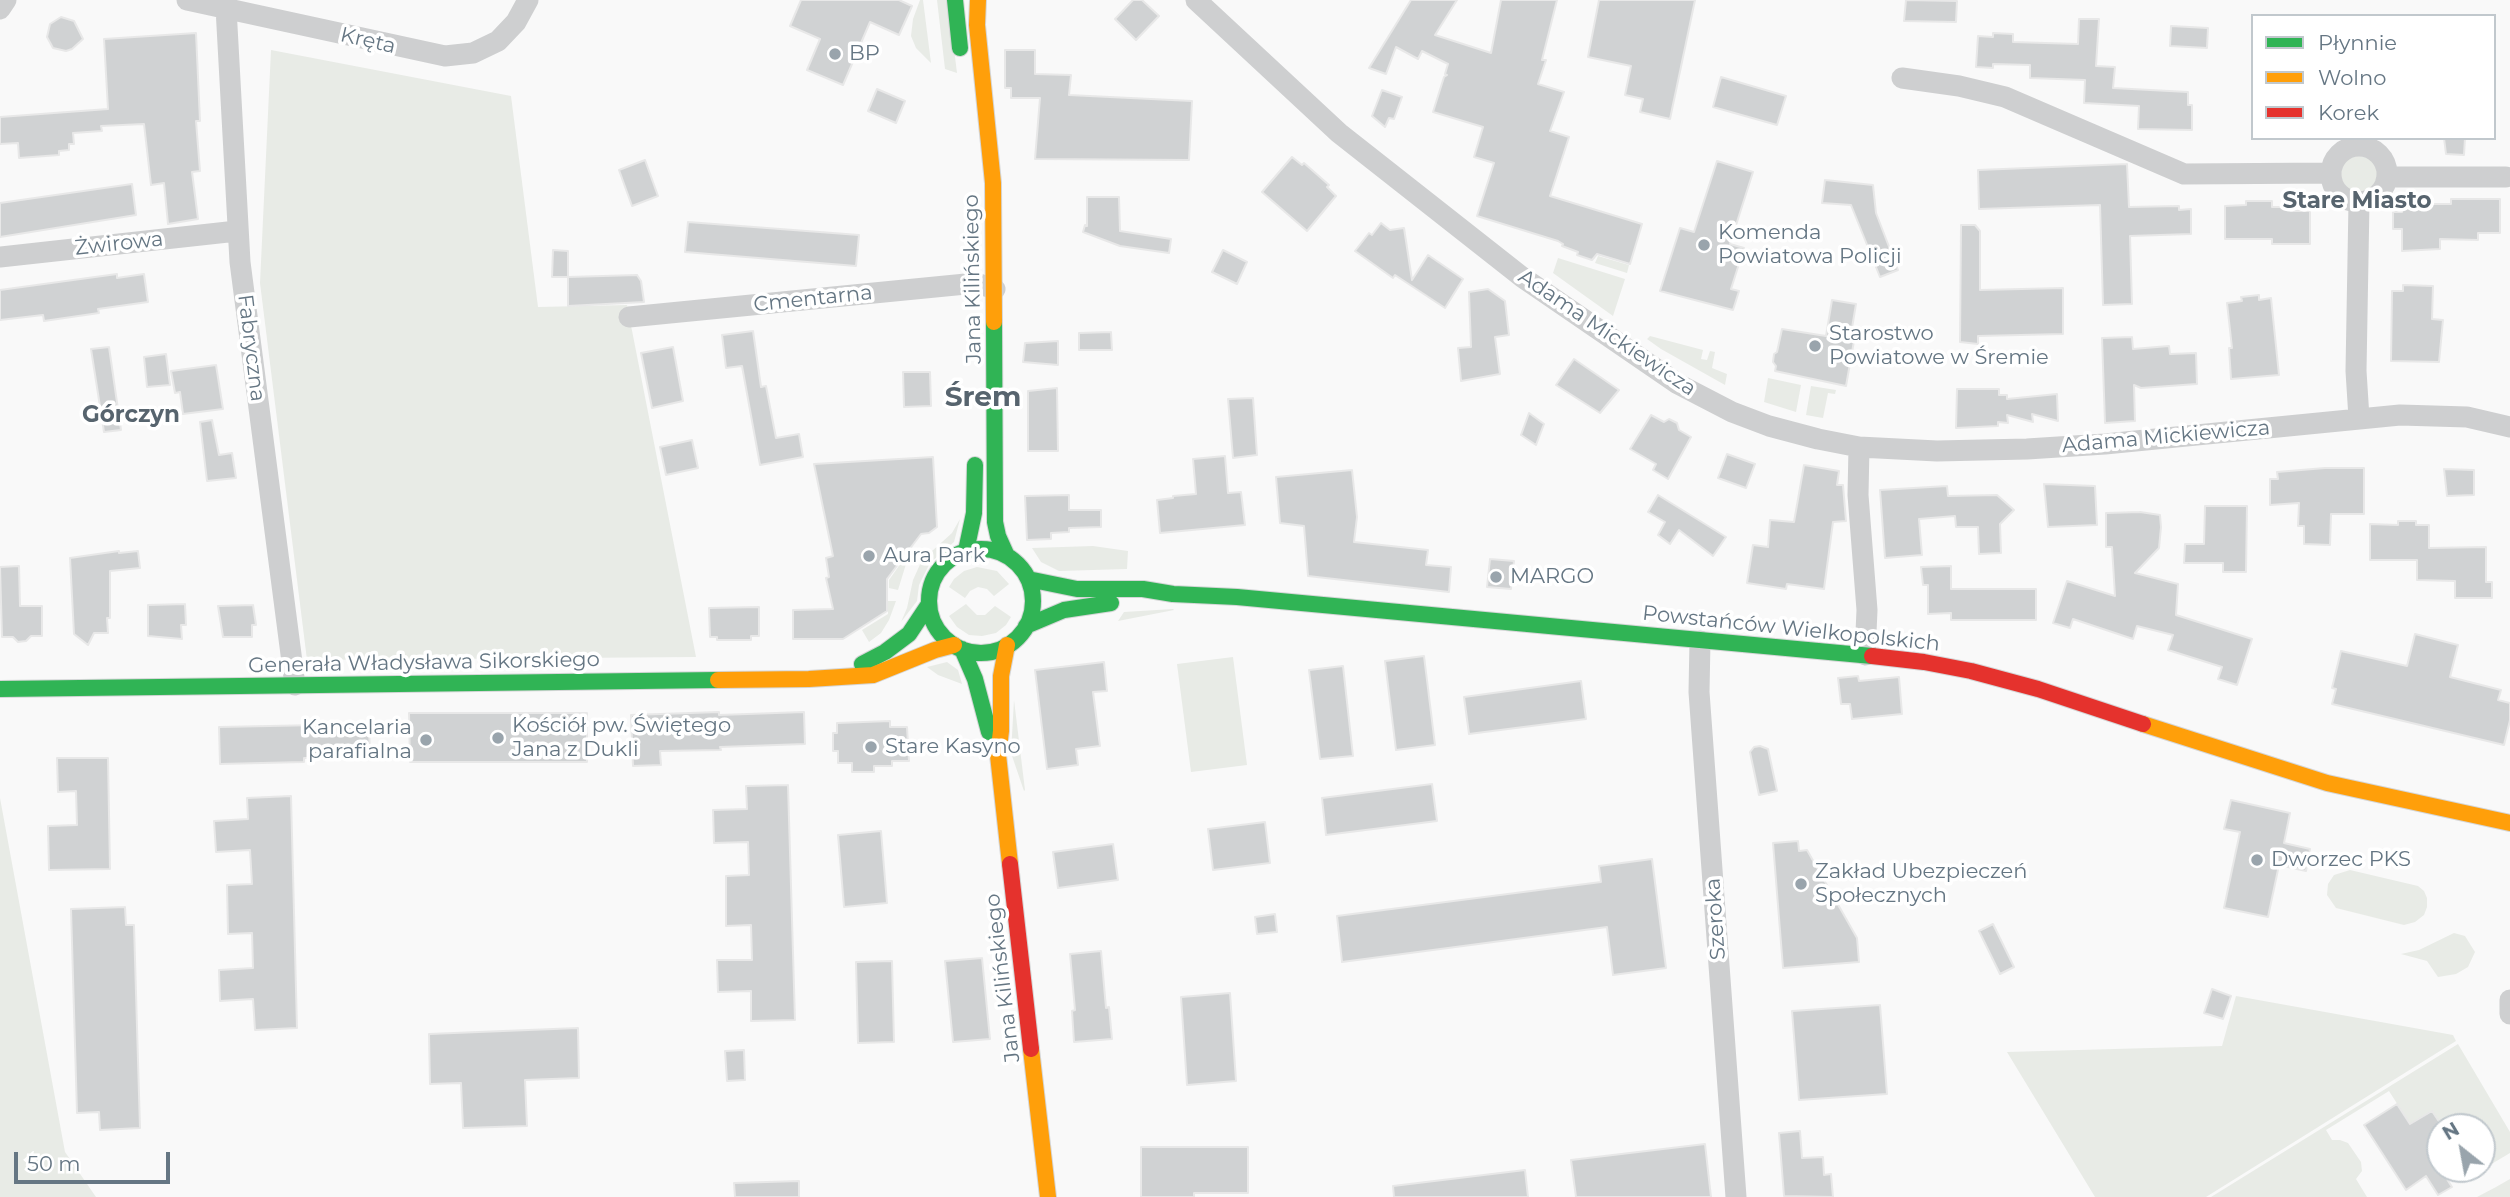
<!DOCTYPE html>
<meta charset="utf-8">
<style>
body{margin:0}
#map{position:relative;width:2510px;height:1197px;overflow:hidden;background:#f9f9f9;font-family:Montserrat,sans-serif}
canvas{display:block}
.legend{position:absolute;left:2251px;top:14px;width:245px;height:126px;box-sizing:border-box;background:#fff;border:2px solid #c1c8cd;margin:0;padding:9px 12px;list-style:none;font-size:21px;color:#657683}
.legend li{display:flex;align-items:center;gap:14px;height:35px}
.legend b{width:35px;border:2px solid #c1c8cd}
.north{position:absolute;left:2426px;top:1113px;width:70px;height:70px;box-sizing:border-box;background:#fff;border:2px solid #c1c8cd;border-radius:50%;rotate:329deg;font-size:19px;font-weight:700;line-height:28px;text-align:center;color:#657683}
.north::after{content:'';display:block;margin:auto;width:24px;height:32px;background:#99a4ac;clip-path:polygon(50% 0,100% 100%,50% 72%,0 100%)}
.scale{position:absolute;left:14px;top:1152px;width:156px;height:32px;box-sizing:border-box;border:4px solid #657683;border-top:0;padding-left:9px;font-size:21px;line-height:24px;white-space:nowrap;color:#657683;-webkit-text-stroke:5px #fff;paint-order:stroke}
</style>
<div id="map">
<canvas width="2510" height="1197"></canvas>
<ul class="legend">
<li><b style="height:9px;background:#30b455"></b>Płynnie</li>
<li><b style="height:9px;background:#ff9f0a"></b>Wolno</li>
<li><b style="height:9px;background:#e5322d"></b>Korek</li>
</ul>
<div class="north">N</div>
<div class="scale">50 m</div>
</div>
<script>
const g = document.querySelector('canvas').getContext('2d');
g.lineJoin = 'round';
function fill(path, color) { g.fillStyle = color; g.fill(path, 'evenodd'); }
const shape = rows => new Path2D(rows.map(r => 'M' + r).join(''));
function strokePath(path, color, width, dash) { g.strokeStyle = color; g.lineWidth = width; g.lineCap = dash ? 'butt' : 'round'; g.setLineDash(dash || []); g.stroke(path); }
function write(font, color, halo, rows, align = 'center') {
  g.font = font + ' Montserrat,sans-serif'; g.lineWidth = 7; g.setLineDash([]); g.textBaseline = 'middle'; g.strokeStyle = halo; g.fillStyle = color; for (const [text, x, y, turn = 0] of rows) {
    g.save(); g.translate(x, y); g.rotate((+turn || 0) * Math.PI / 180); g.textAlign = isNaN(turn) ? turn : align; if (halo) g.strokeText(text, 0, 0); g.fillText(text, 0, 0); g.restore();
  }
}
const green = shape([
 [920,0,923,0,931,63,916,48,911,36,913,19],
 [937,0,948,0,957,73,945,69],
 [271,50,511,96,538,307,627,305,696,657,307,660,260,283],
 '2341 174a18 18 0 1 1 36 0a18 18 0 1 1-36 0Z',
 [1598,256,1629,265,1627,273,1595,263],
 [1558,258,1625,279,1613,316,1553,273],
 [1650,336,1703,350,1701,359,1707,360,1710,351,1715,352,1712,368,1727,374,1725,385,1661,349,1647,339],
 [1768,378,1801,385,1796,412,1764,402],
 [1811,386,1836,390,1835,394,1828,393,1823,418,1806,415],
 [960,519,954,542,930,563,919,585,917,601,901,622,907,608,913,580,922,560,952,533],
 [1093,546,1128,551,1127,569,1059,571,1041,562,1032,548],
 [903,560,906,564,898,590,889,588,889,580],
 [977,567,997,571,1009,584,994,596,987,589,978,587,970,591,965,598,949,587,954,579,964,571],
 [888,601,896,601,889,620,881,633,869,642,862,630,888,614],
 [966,604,977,615,985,615,995,606,1011,617,1006,625,996,633,982,636,969,635,957,627,949,616],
 [1173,609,1174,610,1118,621,1124,612],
 [1233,657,1247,765,1191,772,1177,664],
 [947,662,958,670,962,684,938,675,927,667],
 [1014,700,1025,790,1024,791,1011,753],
 [0,798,65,1152,96,1197,0,1197],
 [2350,870,2418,886,2424,891,2427,898,2427,907,2424,915,2415,922,2404,925,2336,908,2327,895,2328,884,2334,875],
 [2454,933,2465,936,2475,952,2468,967,2456,974,2438,977,2427,961,2401,954,2419,950],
 [2236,996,2453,1035,2456,1041,2206,1197,2095,1197,2007,1052,2222,1046],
 [2458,1044,2510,1132,2510,1153,2478,1172,2475,1169,2482,1169,2482,1127,2443,1127,2432,1111,2410,1124,2389,1091,2326,1130,2332,1140,2340,1140,2348,1143,2361,1162,2362,1171,2356,1179,2367,1197,2211,1197],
 [2510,1179,2510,1197,2477,1197,2496,1187]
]);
const building = shape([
 [801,0,899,0,912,6,899,35,870,22,843,85,807,70,820,39,790,26,801,0],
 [1133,0,1142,0,1159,16,1136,40,1115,19,1133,0],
 [1411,0,1457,0,1435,35,1491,53,1501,0,1557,0,1542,60,1546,60,1538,84,1564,92,1550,131,1569,137,1550,196,1642,224,1630,264,1597,254,1592,260,1577,255,1578,252,1562,246,1563,244,1558,241,1477,216,1494,163,1474,157,1483,127,1433,112,1444,77,1447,75,1445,74,1448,64,1422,51,1418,59,1396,47,1386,74,1369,68,1411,0],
 [1599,0,1695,0,1670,119,1640,112,1643,99,1625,95,1631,66,1588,57,1599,0],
 [1906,0,1957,1,1956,22,1904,21,1906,0],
 [61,17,74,21,83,39,72,49,66,51,53,48,47,37,50,24,61,17],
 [2079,19,2099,19,2096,66,2115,67,2113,88,2188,92,2188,105,2192,105,2192,130,2138,129,2139,106,2084,103,2085,80,2030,78,2030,65,1993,64,1993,68,1976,67,1978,36,1993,37,1993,33,2013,34,2013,42,2078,44,2079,19],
 [2171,26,2208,28,2207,48,2170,46,2171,26],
 [196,33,200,121,196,121,200,171,192,172,198,219,168,224,164,183,151,185,144,124,101,126,102,131,73,133,74,144,69,144,69,150,59,151,59,155,19,158,18,143,0,144,0,117,108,109,104,39,196,33],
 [1005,50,1035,50,1035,74,1071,75,1069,95,1192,101,1189,160,1035,159,1040,98,1011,98,1011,88,1005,88,1005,50],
 [1721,77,1786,96,1777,125,1713,107,1721,77],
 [877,89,905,101,896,123,868,111,877,89],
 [1382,90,1402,97,1394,119,1389,118,1385,127,1372,116,1382,90],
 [2444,138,2465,138,2464,155,2446,154,2444,138],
 [1292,157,1302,165,1304,163,1329,185,1327,187,1336,196,1307,231,1262,192,1292,157],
 [645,160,658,196,632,206,619,170,645,160],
 [1717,161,1753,172,1730,244,1744,248,1731,289,1739,291,1733,310,1660,291,1680,228,1694,232,1717,161],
 [2127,164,2129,207,2179,206,2179,210,2191,209,2191,234,2130,236,2132,304,2103,305,2100,205,1979,209,1978,170,2127,164],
 [1825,180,1873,185,1876,213,1898,270,1880,277,1851,205,1822,203,1825,180],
 [132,184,136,215,0,237,0,203,132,184],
 [1087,197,1119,197,1120,231,1171,239,1169,253,1120,246,1083,232,1085,225,1087,226,1087,197],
 [2451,199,2500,199,2500,233,2478,233,2478,240,2440,239,2440,249,2402,251,2402,229,2393,229,2393,212,2402,212,2402,208,2414,208,2413,204,2451,204,2451,199],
 [2246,201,2272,201,2272,207,2291,207,2291,211,2310,211,2310,244,2272,244,2272,239,2225,239,2225,206,2246,205,2246,201],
 [688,222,859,235,856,266,685,252,688,222],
 [1381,223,1390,230,1404,228,1412,280,1428,255,1463,279,1445,308,1395,275,1393,278,1355,251,1369,233,1372,235,1381,223],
 [1961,225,1975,225,1980,231,1980,290,2063,288,2063,334,1978,336,1978,344,1960,342,1961,225],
 [553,250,568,251,568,277,552,277,553,250],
 [1223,250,1247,262,1237,284,1212,272,1223,250],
 [117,274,117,278,144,274,148,302,98,309,99,313,44,321,43,315,0,320,0,290,117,274],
 [637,275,641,281,644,302,568,306,568,277,637,275],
 [2403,285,2433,286,2432,319,2443,320,2439,362,2391,361,2392,291,2403,291,2403,285],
 [1488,289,1505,301,1509,335,1495,337,1500,374,1461,381,1458,348,1471,347,1469,292,1488,289],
 [2259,295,2259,300,2271,298,2279,375,2231,379,2229,348,2232,348,2227,303,2242,301,2241,297,2259,295],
 [1832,300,1856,304,1850,340,1854,341,1846,386,1775,371,1776,366,1773,362,1774,354,1777,352,1782,329,1826,336,1832,300],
 [753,331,761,387,766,386,776,438,799,434,803,457,760,465,742,366,726,368,722,335,753,331],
 [1111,332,1112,350,1079,350,1079,333,1111,332],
 [2132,337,2133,349,2169,346,2170,354,2196,353,2197,384,2141,388,2134,385,2135,421,2105,423,2102,338,2132,337],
 [1058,341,1058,365,1023,362,1025,343,1058,341],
 [109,347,121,430,104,432,91,349,109,347],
 [673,347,683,401,652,408,641,353,673,347],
 [166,354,170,385,147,387,144,357,166,354],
 [1574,359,1619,390,1600,413,1556,385,1574,359],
 [216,365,223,409,183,414,180,392,175,393,171,371,216,365],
 [903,372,930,372,931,406,904,407,903,372],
 [1057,388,1058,451,1028,451,1028,391,1057,388],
 [1957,389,1999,389,1999,395,2007,395,2007,399,2057,394,2058,421,2032,414,2033,422,2007,415,2008,423,1998,422,1998,426,1956,428,1957,389],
 [1253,398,1257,455,1233,458,1228,399,1253,398],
 [1529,413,1544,424,1536,445,1521,435,1529,413],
 [1651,415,1664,422,1669,419,1677,423,1679,430,1691,437,1668,479,1653,470,1656,464,1630,449,1651,415],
 [212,420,219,455,232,453,236,478,207,481,200,422,212,420],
 [692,440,698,468,666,475,660,447,692,440],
 [1727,454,1755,464,1746,488,1718,478,1727,454],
 [1225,456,1228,493,1241,492,1245,525,1160,533,1157,500,1173,498,1173,496,1196,494,1193,459,1225,456],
 [933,457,937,527,929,533,921,534,887,579,887,611,843,639,793,639,793,610,833,609,826,578,829,577,826,558,833,556,814,464,933,457],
 [1804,465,1839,471,1837,485,1843,485,1846,521,1833,522,1824,589,1787,584,1786,589,1747,583,1753,545,1768,547,1770,520,1794,522,1804,465],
 [2325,468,2364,468,2364,514,2331,514,2330,545,2304,544,2304,526,2298,526,2299,503,2270,505,2270,479,2278,479,2277,472,2325,468],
 [2444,469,2474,470,2474,495,2447,496,2444,469],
 [1352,470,1357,517,1354,542,1428,550,1426,565,1451,567,1449,592,1308,576,1304,526,1280,523,1276,477,1352,470],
 [2044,484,2095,486,2097,525,2048,527,2044,484],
 [1947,486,1948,496,1997,495,2014,510,2000,524,2001,553,1979,554,1978,527,1956,527,1955,516,1919,519,1922,555,1885,558,1880,490,1947,486],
 [1069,495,1069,510,1101,510,1101,527,1069,528,1069,532,1051,533,1051,539,1027,540,1025,496,1069,495],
 [1658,495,1726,537,1713,556,1679,530,1670,544,1658,535,1665,522,1648,512,1658,495],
 [2205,506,2247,506,2246,572,2223,572,2223,563,2184,563,2185,544,2204,544,2205,506],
 [2140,512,2160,515,2161,527,2159,548,2135,573,2178,584,2176,615,2252,639,2237,685,2218,679,2222,667,2168,650,2173,635,2137,626,2133,639,2073,619,2070,628,2053,623,2067,581,2115,596,2112,547,2106,547,2106,513,2140,512],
 [2398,521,2416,521,2416,525,2429,525,2429,548,2486,547,2486,582,2492,582,2492,598,2455,598,2455,581,2417,580,2417,560,2370,560,2370,524,2398,525,2398,521],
 [119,551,119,553,138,551,140,568,110,571,110,618,107,618,108,633,94,633,88,645,74,634,70,558,119,551],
 [1490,559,1514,561,1511,589,1487,587,1490,559],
 [19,566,20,606,42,606,42,636,31,636,26,641,18,642,13,637,2,637,0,567,19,566],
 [1951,566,1951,589,2036,589,2036,620,1951,620,1951,613,1928,614,1928,585,1923,585,1921,567,1951,566],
 [185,604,186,625,181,625,182,639,148,636,148,605,185,604],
 [253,605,256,625,252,625,252,637,223,637,218,606,253,605],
 [759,607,759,636,751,636,751,640,717,640,717,637,710,637,709,608,759,607],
 [2415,634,2458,645,2450,677,2501,690,2498,700,2510,703,2510,720,2504,745,2332,704,2336,689,2332,688,2341,651,2407,666,2415,634],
 [1424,656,1435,745,1396,750,1385,661,1424,656],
 [1104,662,1107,691,1093,692,1100,746,1076,749,1078,765,1047,769,1035,670,1104,662],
 [1343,666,1353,756,1320,759,1309,670,1343,666],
 [1858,676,1859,681,1899,677,1902,714,1852,719,1850,704,1841,704,1838,678,1858,676],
 [1581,681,1586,719,1469,734,1464,697,1581,681],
 [719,712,719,715,804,712,805,744,720,747,721,750,660,751,661,765,633,766,631,715,719,712],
 [409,713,587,713,587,762,410,762,409,713],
 [890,721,890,727,907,727,909,761,892,761,892,766,874,766,874,772,852,772,852,763,838,763,838,751,833,751,833,733,837,733,837,723,890,721],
 [369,724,370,757,304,758,304,762,220,764,219,727,369,724],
 [1760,746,1768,749,1777,791,1759,795,1750,752,1754,747,1760,746],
 [57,758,108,758,110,869,49,870,48,826,77,825,76,791,58,792,57,758],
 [1432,784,1437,821,1326,835,1322,798,1432,784],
 [788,785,795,1020,751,1021,751,991,718,992,717,960,752,960,751,925,726,926,726,876,749,875,748,842,714,843,713,810,747,809,746,786,788,785],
 [291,796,297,1028,255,1030,253,999,220,1001,219,970,253,968,252,933,228,934,227,885,252,884,250,850,216,852,214,821,248,819,247,798,291,796],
 [2231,800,2290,813,2284,843,2310,849,2306,871,2279,865,2268,917,2224,908,2240,832,2224,829,2231,800],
 [1265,822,1270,863,1213,870,1208,829,1265,822],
 [881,831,887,903,844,907,838,835,881,831],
 [1798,841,1799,851,1807,850,1857,938,1859,962,1783,968,1773,843,1798,841],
 [1113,844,1118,880,1058,888,1053,852,1113,844],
 [1652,859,1666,968,1613,975,1607,927,1342,962,1337,916,1601,882,1599,866,1652,859],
 [125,907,126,925,134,925,140,1128,100,1130,99,1112,77,1113,71,909,125,907],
 [1275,914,1277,932,1257,934,1255,917,1275,914],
 [1993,924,2014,967,2000,974,1979,931,1993,924],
 [1101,951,1106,1008,1109,1007,1112,1039,1074,1042,1072,1011,1075,1010,1070,954,1101,951],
 [982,958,990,1039,953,1042,945,961,982,958],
 [892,961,894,1042,858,1043,856,962,892,961],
 [2212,989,2231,996,2223,1019,2204,1013,2212,989],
 [1230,993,1236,1081,1187,1085,1181,997,1230,993],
 [1880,1005,1887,1094,1799,1100,1792,1011,1880,1005],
 [578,1028,579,1078,525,1080,527,1126,463,1128,461,1083,430,1084,429,1034,578,1028],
 [744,1050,745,1080,727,1081,725,1051,744,1050],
 [2397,1104,2410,1124,2432,1111,2440,1123,2440,1140,2427,1148,2452,1187,2438,1195,2426,1176,2406,1190,2364,1125,2397,1104],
 [1800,1131,1802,1158,1823,1157,1824,1175,1831,1174,1833,1197,1784,1196,1779,1133,1800,1131],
 [1705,1144,1711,1197,1576,1197,1571,1160,1705,1144],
 [1141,1147,1248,1147,1248,1193,1194,1193,1194,1197,1141,1197,1141,1147],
 [1525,1170,1528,1197,1394,1197,1393,1186,1525,1170],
 [799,1181,799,1197,735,1197,734,1183,799,1181]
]);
const street = shape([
 [187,0,445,56,473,53,498,41,516,22,528,0],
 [1196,0,1339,133,1522,277,1678,384,1732,412,1769,426,1818,439,1859,447,1937,451,2027,449,2105,444,2400,415,2467,417,2510,427],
 [226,8,240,262,295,685],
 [0,9,6,0],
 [1902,78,1959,86,2005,97,2184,174,2330,173],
 '2331 174a28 28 0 1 1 56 0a28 28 0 1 1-56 0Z',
 [2387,177,2506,177],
 [0,257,237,231],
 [629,317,976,283,995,289],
 [2359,418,2356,371,2359,202],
 [1859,447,1858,495,1867,610,1865,655],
 [1700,641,1699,692,1736,1197],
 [2510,1000,2510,1014]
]);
const fast = shape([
 [955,0,960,48],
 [994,322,995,522,998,536,1007,556],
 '929 601a52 52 0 1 1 104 0a52 52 0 1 1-104 0Z',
 [966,551,974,513,975,465],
 [1028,579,1077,589,1143,589,1173,594,1237,597,1872,656],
 [1026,626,1064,610,1111,603],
 [962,649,975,679,989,732],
 [862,664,885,652,909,634,929,604],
 [0,689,718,680]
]);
const slow = shape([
 [978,0,977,25,993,183,994,322],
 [1007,645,1001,676,1001,731,998,755,1010,864],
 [718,680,809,679,873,675,935,650,954,645],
 [2143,724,2327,783,2510,823],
 [1031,1049,1048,1197]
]);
const jam = shape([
 [1872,656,1924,662,1971,671,2038,689,2143,724],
 [1010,864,1031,1049]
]);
const markers = [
 [835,54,7,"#99a4ac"],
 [1704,245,7,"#99a4ac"],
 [1815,346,7,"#99a4ac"],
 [869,556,7,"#99a4ac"],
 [1496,577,7,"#99a4ac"],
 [498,738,7,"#99a4ac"],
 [426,740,7,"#99a4ac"],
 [871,747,7,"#99a4ac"],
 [2257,860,7,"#99a4ac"],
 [1801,884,7,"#99a4ac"]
];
const streetNames = [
 ["Kręta",368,41,13],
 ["Żwirowa",119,244,-6],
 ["Jana Kilińskiego",973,279,-91],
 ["Cmentarna",813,299,-6],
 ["Adama Mickiewicza",1607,333,34],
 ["Fabryczna",251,348,83],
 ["Adama Mickiewicza",2166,437,-5],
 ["Powstańców Wielkopolskich",1791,629,6],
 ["Generała Władysława Sikorskiego",424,663,-1],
 ["Szeroka",1716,919,-94],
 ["Jana Kilińskiego",1003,978,-97]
];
const poiNames = [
 ["BP",849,54],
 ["Komenda",1718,233],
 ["Powiatowa Policji",1718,257],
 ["Starostwo",1829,334],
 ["Powiatowe w Śremie",1829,358],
 ["Aura Park",883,556],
 ["MARGO",1510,577],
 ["Kościół pw. Świętego",512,726],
 ["Jana z Dukli",512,750],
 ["Kancelaria",412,728,"right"],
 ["parafialna",412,752,"right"],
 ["Stare Kasyno",885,747],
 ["Dworzec PKS",2271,860],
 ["Zakład Ubezpieczeń",1815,872],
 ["Społecznych",1815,896]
];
const neighbourhoodNames = [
 ["Stare Miasto",2357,201],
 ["Górczyn",131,415]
];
const districtNames = [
 ["Śrem",983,398]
];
fill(green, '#e8ebe6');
fill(building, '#d0d2d3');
strokePath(building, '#e8e8e8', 2);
strokePath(fast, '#d5d6d7', 18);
strokePath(slow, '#d5d6d7', 18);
strokePath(jam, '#d5d6d7', 18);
strokePath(street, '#cecfd0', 21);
strokePath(fast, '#30b455', 16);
strokePath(slow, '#ff9f0a', 16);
strokePath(jam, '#e5322d', 16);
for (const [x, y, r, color] of markers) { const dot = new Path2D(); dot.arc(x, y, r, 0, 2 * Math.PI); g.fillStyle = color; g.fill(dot); strokePath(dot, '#fff', 2.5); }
write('21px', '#657683', '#fff', streetNames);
write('21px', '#657683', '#fff', poiNames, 'left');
write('bold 23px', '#57646e', '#fff', neighbourhoodNames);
write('bold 28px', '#57646e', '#fff', districtNames);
</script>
